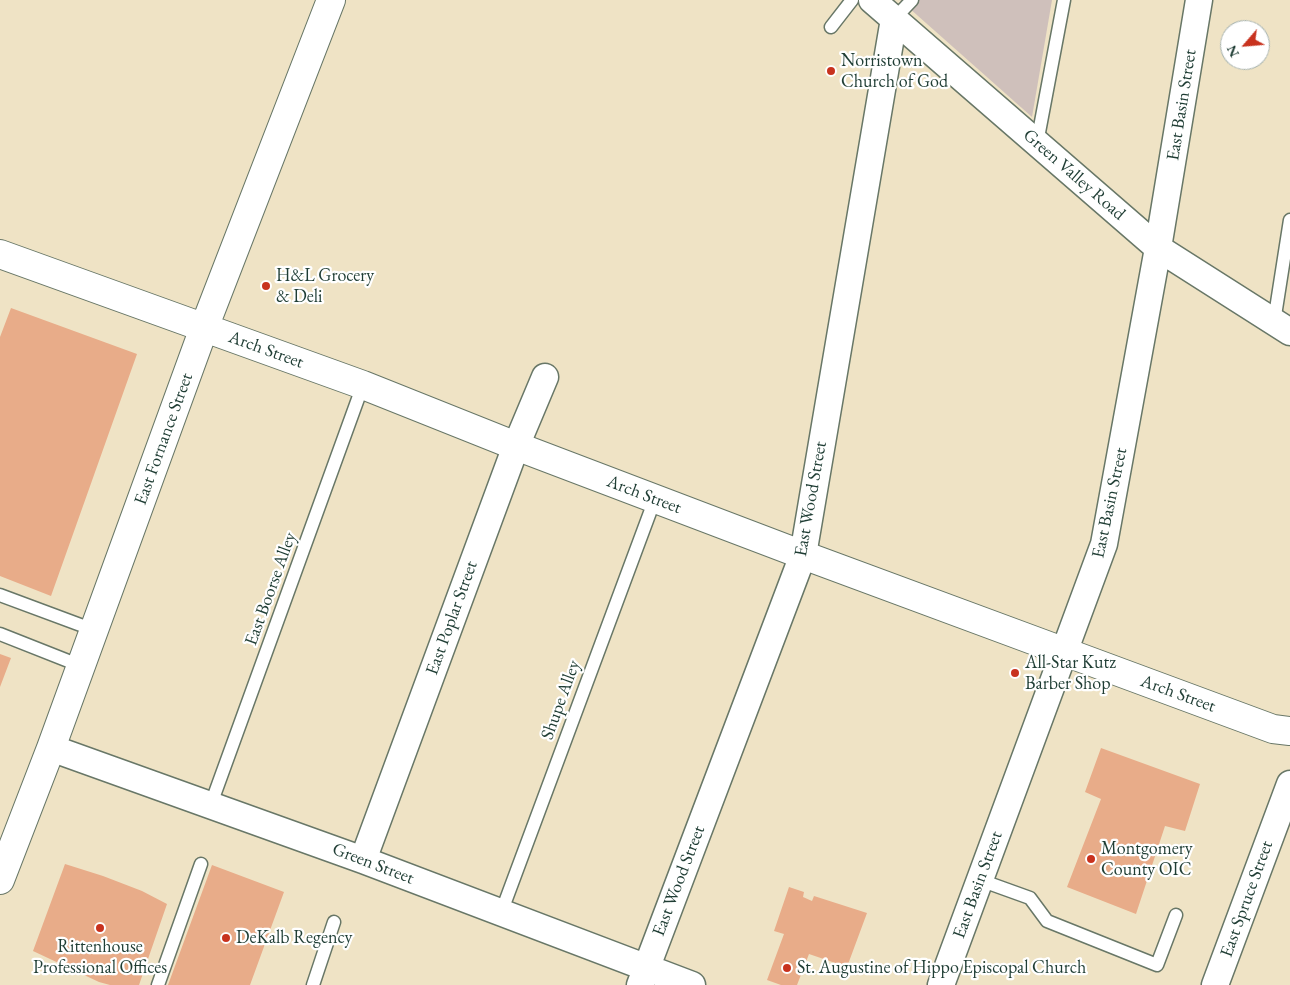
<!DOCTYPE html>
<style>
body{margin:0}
#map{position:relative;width:1290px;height:985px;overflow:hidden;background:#efe3c5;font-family:"EB Garamond",serif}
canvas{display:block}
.north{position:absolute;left:1220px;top:20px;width:50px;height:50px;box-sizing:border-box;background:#fff;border:1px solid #a5b1ae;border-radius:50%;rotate:243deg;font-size:14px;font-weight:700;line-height:20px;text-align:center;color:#1f3d34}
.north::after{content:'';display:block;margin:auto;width:18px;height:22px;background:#c8321e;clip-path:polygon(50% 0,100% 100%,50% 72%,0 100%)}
</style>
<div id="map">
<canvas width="1290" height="985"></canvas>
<div class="north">N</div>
</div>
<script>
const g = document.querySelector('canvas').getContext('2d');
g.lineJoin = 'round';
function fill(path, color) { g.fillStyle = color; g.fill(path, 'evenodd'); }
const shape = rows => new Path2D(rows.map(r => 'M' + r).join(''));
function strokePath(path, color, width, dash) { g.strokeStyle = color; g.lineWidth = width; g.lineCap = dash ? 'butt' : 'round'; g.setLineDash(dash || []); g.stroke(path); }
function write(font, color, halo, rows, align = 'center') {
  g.font = font + ' "EB Garamond",serif'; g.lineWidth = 4.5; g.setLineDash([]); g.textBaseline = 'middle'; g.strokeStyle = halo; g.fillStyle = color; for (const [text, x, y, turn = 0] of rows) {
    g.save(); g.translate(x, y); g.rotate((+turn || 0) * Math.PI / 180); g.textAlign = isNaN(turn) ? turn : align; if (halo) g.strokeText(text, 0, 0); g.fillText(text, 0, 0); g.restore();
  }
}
const industrial = shape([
 [900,0,1052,0,1032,117]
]);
const building = shape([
 [11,308,137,354,51,596,0,576,0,337],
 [0,654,11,658,0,687],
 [1101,748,1200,784,1185,831,1165,826,1136,914,1067,887,1101,799,1085,792],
 [65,864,103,876,142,891,167,904,139,985,110,985,99,982,33,951],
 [212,865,284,892,250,985,168,985],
 [789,887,804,892,803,897,812,901,814,896,867,913,847,967,809,954,797,985,781,985,767,980,784,934,774,931]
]);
const lane = shape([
 [894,19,912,0],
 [831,27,852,0],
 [1037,143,1064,0],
 [1274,322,1290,220],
 [0,595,94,630],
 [0,634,81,666],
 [211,804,363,385],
 [980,880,1030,898,1047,921,1157,965,1176,915],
 [501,913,655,499],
 [158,985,201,864],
 [313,985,334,922]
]);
const street = shape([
 [872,0,1158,248,1290,332],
 [51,748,363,860,692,985],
 [363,860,516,446,545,377],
 [640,985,803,555,894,19],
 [941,985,1104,544,1158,248,1199,0],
 [1215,985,1290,784]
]);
const secondary = shape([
 [0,254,363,385,516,446,803,555,1065,652,1273,729,1290,731],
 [0,880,51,748,204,328,331,0]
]);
const markers = [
 [831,71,5,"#c8321e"],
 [266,286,5,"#c8321e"],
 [1015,673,5,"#c8321e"],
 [1091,859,5,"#c8321e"],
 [100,928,5,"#c8321e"],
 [226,938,5,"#c8321e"],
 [787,968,5,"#c8321e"]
];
const poiNames = [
 ["Norristown",841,61],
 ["Church of God",841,82],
 ["H&L Grocery",276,276],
 ["& Deli",276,297],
 ["All-Star Kutz",1025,663],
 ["Barber Shop",1025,684],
 ["Montgomery",1101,849],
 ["County OIC",1101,870],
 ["DeKalb Regency",236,938],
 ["Rittenhouse",100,947,"center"],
 ["Professional Offices",100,968,"center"],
 ["St. Augustine of Hippo Episcopal Church",797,968]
];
const streetNames = [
 ["East Basin Street",1182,105,-81],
 ["Green Valley Road",1074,175,41],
 ["Arch Street",266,350,20],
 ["East Fornance Street",164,439,-70],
 ["Arch Street",644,495,21],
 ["East Wood Street",811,499,-80],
 ["East Basin Street",1110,503,-78],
 ["East Boorse Alley",271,589,-70],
 ["East Poplar Street",452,618,-70],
 ["Arch Street",1178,694,20],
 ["Shupe Alley",561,700,-70],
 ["Green Street",373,864,21],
 ["East Wood Street",679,881,-69],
 ["East Basin Street",978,885,-70],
 ["East Spruce Street",1247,899,-70]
];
fill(industrial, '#cfc0bb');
fill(building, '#e8ac89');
strokePath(lane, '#687767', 15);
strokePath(street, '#687767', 29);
strokePath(secondary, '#687767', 30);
strokePath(lane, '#fff', 12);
strokePath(street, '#fff', 26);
strokePath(secondary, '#fff', 28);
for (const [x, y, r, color] of markers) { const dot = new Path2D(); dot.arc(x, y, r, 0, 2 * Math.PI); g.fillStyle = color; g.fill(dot); strokePath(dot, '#fff', 2); }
write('18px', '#1f3d34', '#fff', poiNames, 'left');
write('18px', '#1f3d34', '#fff', streetNames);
</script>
